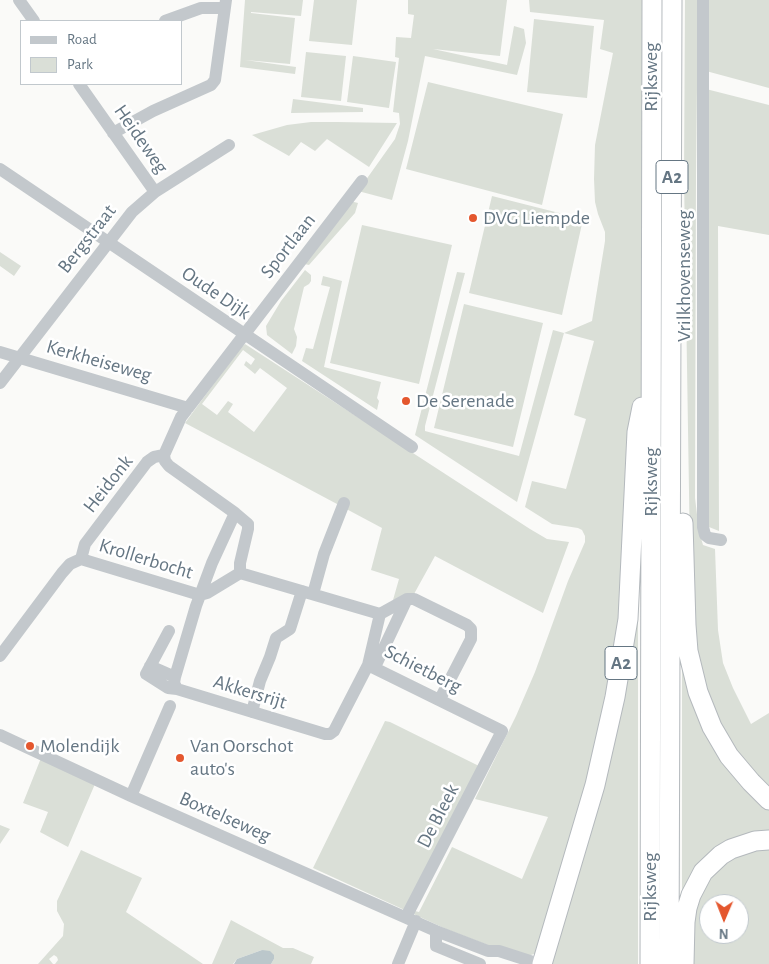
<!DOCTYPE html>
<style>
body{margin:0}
#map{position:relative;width:769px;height:964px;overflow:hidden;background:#fafaf8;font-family:"Alegreya Sans",sans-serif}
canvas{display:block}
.legend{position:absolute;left:20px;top:20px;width:162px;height:65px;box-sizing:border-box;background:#fff;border:1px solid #c1c8cd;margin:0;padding:6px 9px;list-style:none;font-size:15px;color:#657683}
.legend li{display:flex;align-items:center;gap:10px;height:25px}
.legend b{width:25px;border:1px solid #c1c8cd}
.north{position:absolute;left:699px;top:894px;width:50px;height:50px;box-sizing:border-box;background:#fff;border:1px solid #c1c8cd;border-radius:50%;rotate:181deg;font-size:14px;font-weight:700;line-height:20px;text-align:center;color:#657683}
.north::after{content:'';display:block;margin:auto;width:18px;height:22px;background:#e4572e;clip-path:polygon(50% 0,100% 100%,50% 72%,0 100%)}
</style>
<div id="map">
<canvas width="769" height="964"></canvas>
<ul class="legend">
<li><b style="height:6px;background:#c3c8cc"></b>Road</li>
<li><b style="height:14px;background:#dadfd7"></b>Park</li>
</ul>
<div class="north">N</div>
</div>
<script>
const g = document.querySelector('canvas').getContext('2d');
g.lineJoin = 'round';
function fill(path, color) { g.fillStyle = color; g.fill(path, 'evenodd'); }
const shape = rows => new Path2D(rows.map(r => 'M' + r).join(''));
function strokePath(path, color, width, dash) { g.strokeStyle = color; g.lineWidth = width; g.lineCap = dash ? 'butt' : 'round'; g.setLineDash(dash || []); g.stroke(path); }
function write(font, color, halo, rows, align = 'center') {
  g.font = font + ' "Alegreya Sans",sans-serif'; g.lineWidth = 5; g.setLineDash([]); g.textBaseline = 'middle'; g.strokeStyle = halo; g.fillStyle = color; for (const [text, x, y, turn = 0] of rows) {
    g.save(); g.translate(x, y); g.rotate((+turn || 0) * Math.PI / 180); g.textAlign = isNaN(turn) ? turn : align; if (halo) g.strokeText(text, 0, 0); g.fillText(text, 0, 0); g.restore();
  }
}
const green = shape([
 [245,0,303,0,301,16,251,12,251,13,295,18,290,64,245,60,296,67,295,74,240,67],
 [314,0,357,0,352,45,309,41],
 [408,0,507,0,500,56,433,49,507,65,514,26,524,29,526,43,517,75,425,56,408,141,392,200,358,191,395,139,400,124,399,113,393,112,399,58,395,57,396,37,411,38,414,15,408,14],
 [529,0,645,0,644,385,639,460,608,715,537,953,528,956,493,947,446,929,313,868,385,721,390,722,479,766,407,909,419,912,452,847,522,879,548,817,475,799,516,716,535,672,568,581,585,542,585,536,582,530,578,528,552,524,525,507,532,481,566,489,586,419,574,415,594,341,564,333,517,502,415,435,457,272,465,273,425,426,425,431,519,456,553,330,564,333,592,321,605,241,605,232,598,214,595,202,594,179,595,145,613,53,600,49,604,20,530,12],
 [685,0,698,0,696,176,695,498,699,531,703,545,715,549,718,630,723,663,733,688,751,724,769,713,769,791,742,762,716,719,699,667,691,618,684,177],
 [707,0,769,0,769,88,706,71],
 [534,19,594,26,587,98,527,92],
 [306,52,346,56,341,101,301,97],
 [353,56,396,62,389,108,347,102],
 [428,82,563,114,542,205,406,169],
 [706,89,769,105,769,235,718,226,719,531,709,527],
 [293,99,363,108,363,112,291,113],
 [311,122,337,122,397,123,369,167,327,139,315,151,301,142,289,156,252,135,287,125],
 [492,196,583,219,562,315,469,293],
 [350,201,358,203,355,213,309,265,300,263],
 [362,225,452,245,419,384,330,363],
 [0,252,21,266,14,276,0,266],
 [305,270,311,275,311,281,309,284,304,287,294,329,297,337,296,346,292,354,267,335,266,326,281,301],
 [323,276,342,281,324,367,381,382,377,398,379,401,377,410,302,361,306,348,313,349,330,287,321,285],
 [464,304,543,323,513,447,434,428],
 [245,344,530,529,547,539,569,542,543,613,435,556,414,594,393,600,399,579,371,570,382,528,185,423,240,348],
 [243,350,255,359,251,365,246,361,244,365,255,374,260,368,287,388,254,432,228,412,233,404,228,401,217,415,202,404],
 [638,530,638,964,551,964,592,806],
 [682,652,688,670,769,805,769,836,753,837,682,895],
 [41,758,95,784,68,847,40,832,48,812,23,803],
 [0,825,10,829,0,844],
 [769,848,769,964,693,964,692,925,696,903,709,877,725,862,744,853],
 [709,904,739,904,739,934,709,934],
 [81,850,142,878,126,912,203,964,55,964,58,960,57,957,54,955,49,959,53,964,38,964,63,936,64,924,57,911,57,901],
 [231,920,283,948,293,948,314,957,311,964,271,964,274,959,262,950,237,959,233,964,212,964]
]);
const water = shape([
 [262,950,270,951,274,955,274,959,271,964,234,964,237,959]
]);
const minor = shape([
 [19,0,34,21],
 [703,0,703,527,705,535,709,538,721,540],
 [165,21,201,8,225,8],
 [79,84,155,192],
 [113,133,153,111,211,85,215,80,226,0],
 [0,169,412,447],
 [0,352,188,408],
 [0,383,132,212,155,192,229,145],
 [235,513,212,563,196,606,175,677,174,683,177,689,325,734,330,734,334,731,368,665],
 [81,559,200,595,207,593,240,573,240,563,248,529,248,524,235,513,169,466,165,461,164,455],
 [240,573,380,614,368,665,502,731,406,917],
 [313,594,324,554,344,503],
 [380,614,407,599,414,599,467,625,471,629,471,639,440,699],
 [169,631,146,674,168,688,177,689],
 [0,656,62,573,70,564,81,559,85,544,147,462,154,457,164,455,181,417,188,408,362,181],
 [150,666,175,677],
 [375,667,407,599],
 [252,712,260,681,270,657,276,638,290,629,302,591],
 [0,735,131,796,436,931,488,951,499,951,533,962,535,964],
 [131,796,170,706],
 [436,931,436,946,480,964],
 [398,964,416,921]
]);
const highway = shape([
 [683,523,686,625,688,651,698,692,712,727,729,756,751,782,769,800],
 [542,964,595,785,615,697,628,619,637,432,642,407],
 [650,964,652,0],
 [669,964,672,0],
 [684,964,685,922,687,908,691,895,703,872,721,855,731,849,755,841,769,840]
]);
const markers = [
 [473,218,5,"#e4572e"],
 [406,401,5,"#e4572e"],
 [30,746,5,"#e4572e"],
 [180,758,5,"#e4572e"]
];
const shields = [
 [672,177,32],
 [621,663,32]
];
const shieldNames = [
 ["A2",672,177],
 ["A2",621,663]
];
const streetNames = [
 ["Rijksweg",651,77,-90],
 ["Heideweg",141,139,55],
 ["Bergstraat",87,239,-52],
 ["Sportlaan",288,246,-52],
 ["Vrilkhovenseweg",684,276,-90],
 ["Oude Dijk",216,293,34],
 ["Kerkheiseweg",99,361,16],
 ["Rijksweg",651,482,-90],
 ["Heidonk",108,484,-52],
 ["Krollerbocht",146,559,17],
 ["Schietberg",423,669,27],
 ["Akkersrijt",250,692,17],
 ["De Bleek",438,816,-63],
 ["Boxtelseweg",225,817,24],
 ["Rijksweg",650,887,-90]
];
const poiNames = [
 ["DVG Liempde",483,218],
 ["De Serenade",416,401],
 ["Molendijk",40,746],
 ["Van Oorschot",190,746],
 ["auto's",190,769]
];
fill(green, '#dadfd7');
fill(water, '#bbc7cb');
strokePath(highway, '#b4b9bd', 21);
strokePath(minor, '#c3c8cc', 12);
strokePath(highway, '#fff', 19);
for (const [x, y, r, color] of markers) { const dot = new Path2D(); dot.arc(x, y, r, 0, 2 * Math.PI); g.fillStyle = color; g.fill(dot); strokePath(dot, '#fff', 2); }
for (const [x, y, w] of shields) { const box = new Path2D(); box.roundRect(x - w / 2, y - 16.5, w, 33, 4); g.fillStyle = '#fff'; g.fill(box); strokePath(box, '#657683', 1); }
write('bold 19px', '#657683', null, shieldNames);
write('20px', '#657683', '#fff', streetNames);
write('20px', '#657683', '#fff', poiNames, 'left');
</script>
